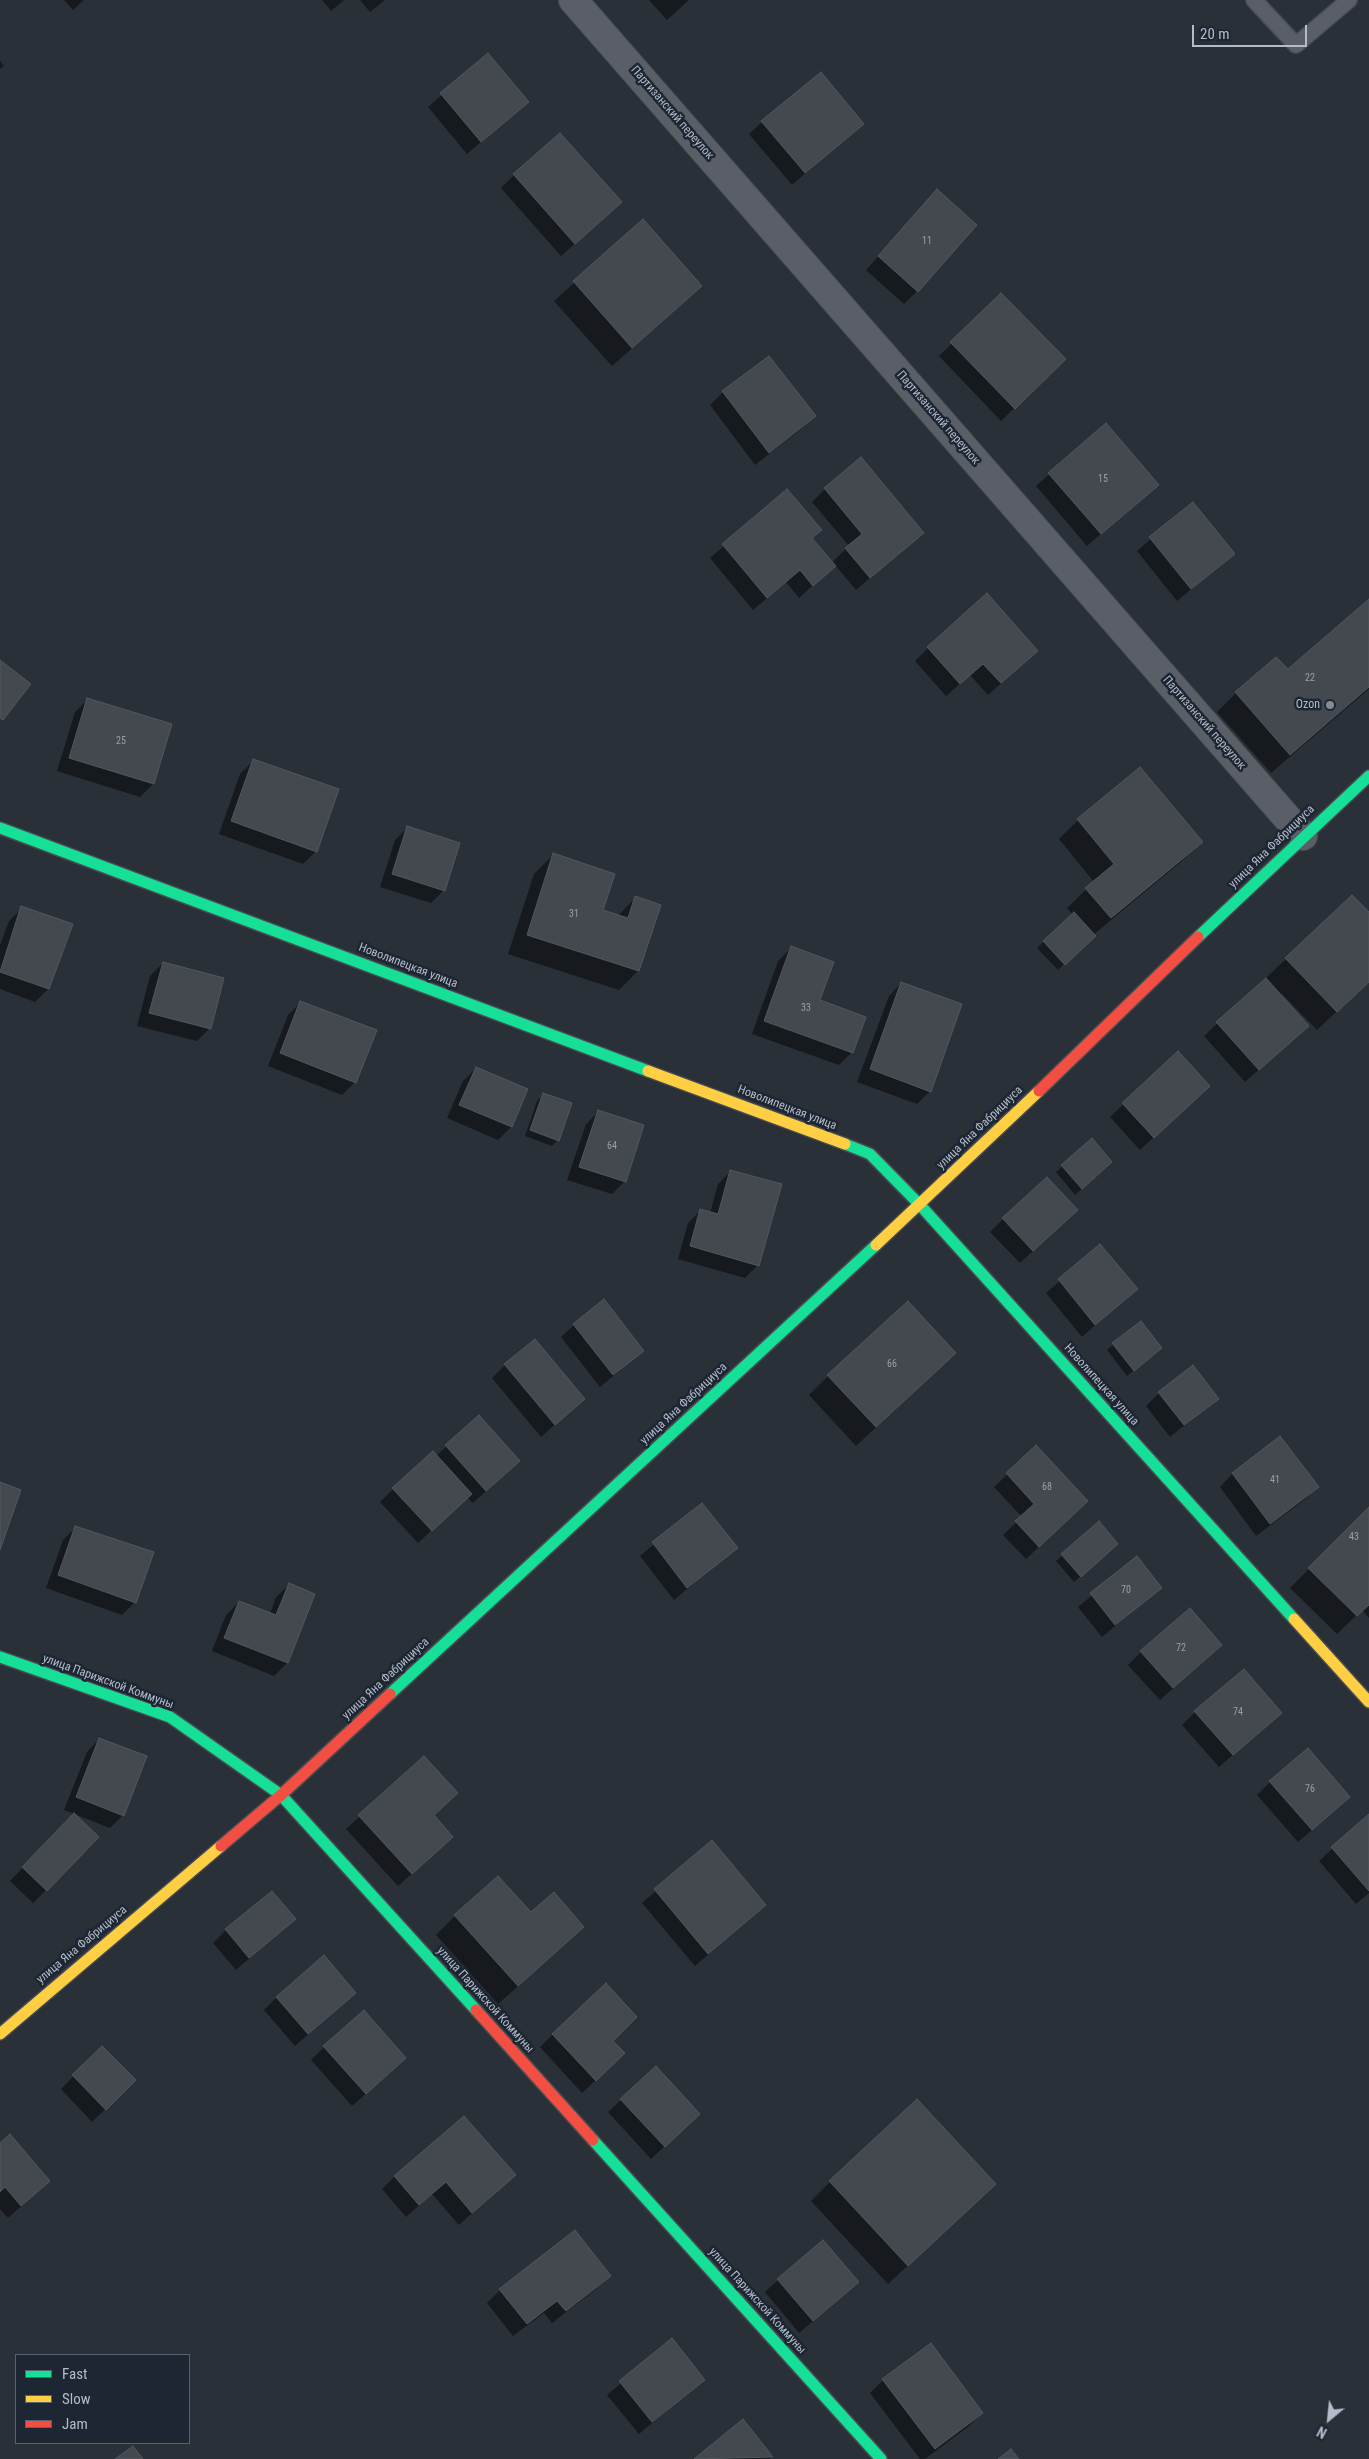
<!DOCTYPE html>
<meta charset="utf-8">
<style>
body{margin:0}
#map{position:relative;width:1369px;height:2459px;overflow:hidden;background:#2a3038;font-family:"Roboto Condensed",sans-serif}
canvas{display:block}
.legend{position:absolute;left:15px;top:2354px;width:175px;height:90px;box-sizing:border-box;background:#1d2633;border:1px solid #59626f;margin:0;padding:6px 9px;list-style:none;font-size:15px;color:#b4bcc9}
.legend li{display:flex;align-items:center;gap:10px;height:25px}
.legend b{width:25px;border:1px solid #59626f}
.north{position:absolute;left:1304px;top:2394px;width:50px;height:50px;-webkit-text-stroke:4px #1d2633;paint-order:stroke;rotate:208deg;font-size:14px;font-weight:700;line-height:20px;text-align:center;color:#b4bcc9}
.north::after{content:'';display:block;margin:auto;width:18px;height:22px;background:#b4bcc9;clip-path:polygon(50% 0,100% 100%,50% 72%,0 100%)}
.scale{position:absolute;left:1192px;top:25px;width:115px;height:22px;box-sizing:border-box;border:2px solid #b4bcc9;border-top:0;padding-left:6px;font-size:15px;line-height:18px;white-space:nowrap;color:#b4bcc9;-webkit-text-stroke:4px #1d2633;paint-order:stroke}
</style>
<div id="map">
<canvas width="1369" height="2459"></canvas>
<ul class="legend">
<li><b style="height:6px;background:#16e098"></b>Fast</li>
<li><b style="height:6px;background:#ffcf43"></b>Slow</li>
<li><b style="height:6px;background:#f24e42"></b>Jam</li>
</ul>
<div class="north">N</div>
<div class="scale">20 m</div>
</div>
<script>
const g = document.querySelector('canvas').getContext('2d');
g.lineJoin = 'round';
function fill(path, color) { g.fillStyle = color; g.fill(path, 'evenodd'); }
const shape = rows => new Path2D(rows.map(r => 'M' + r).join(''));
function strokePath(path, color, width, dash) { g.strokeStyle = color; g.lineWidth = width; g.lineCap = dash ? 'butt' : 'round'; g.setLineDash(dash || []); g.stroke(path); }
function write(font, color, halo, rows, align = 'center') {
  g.font = font + ' "Roboto Condensed",sans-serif'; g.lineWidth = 5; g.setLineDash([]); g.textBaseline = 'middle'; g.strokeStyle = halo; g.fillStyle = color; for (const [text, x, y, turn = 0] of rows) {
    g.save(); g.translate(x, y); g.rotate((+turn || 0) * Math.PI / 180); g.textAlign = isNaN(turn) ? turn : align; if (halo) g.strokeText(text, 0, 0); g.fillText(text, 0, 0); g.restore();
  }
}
const shadow = shape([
 [64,0,84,0,73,10],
 [322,0,344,0,331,11],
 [360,0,385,0,370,12],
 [649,0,689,0,667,20],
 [488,55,527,102,467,154,428,107],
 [0,61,4,66,0,69],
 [762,122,862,124,792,185,749,134],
 [514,175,607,215,561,256,501,188],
 [937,191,917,291,904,304,866,270],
 [643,221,681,305,612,366,554,301],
 [1001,295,1064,359,1001,421,939,356],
 [769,358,814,416,801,429,755,465,710,405,723,392],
 [1106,424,1157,485,1087,546,1036,486],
 [825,489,922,533,856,590,835,565,799,598,786,582,753,610,710,558,787,491,820,530,811,539,831,563,849,546,812,502],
 [1193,503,1233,554,1177,601,1137,551],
 [1369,601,1369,689,1271,773,1217,712,1236,693,1288,671],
 [928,648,1037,651,988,695,970,675,946,696,915,661],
 [88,699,171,725,153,784,140,797,57,771,75,712],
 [253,761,316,851,303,864,219,834,240,774],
 [1140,768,1202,842,1182,861,1093,935,1058,970,1037,948,1073,915,1067,908,1094,882,1059,839,1078,820],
 [408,827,444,890,431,903,380,887,395,840],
 [553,855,601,910,618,916,635,898,659,906,638,971,619,990,508,954,534,874],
 [22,908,71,925,48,989,35,1002,0,989,0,945,9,921],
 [1369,914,1369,981,1317,1030,1282,994,1281,996,1294,1038,1245,1082,1204,1036,1286,959],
 [791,948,819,1000,852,1052,839,1065,752,1034,778,961],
 [163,963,210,1028,197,1041,137,1026,150,976],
 [901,983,930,1091,917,1104,857,1082,889,996],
 [301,1002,355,1082,342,1095,268,1066,288,1015],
 [1178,1053,1196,1098,1140,1150,1110,1117],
 [476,1068,526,1090,511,1127,498,1140,447,1118,463,1081],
 [544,1094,558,1140,552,1146,525,1136,537,1101],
 [599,1111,625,1181,612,1194,567,1180,586,1124],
 [1092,1140,1105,1168,1075,1195,1056,1172],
 [731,1171,758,1265,745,1278,678,1259,688,1223,701,1210,710,1213,718,1184],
 [1003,1219,1063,1223,1020,1263,990,1232],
 [1100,1246,1136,1289,1082,1337,1046,1293],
 [1140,1322,1161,1348,1127,1376,1107,1350],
 [574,1325,643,1351,600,1387,561,1337],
 [955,1353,856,1446,809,1395,828,1376],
 [505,1365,583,1399,541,1437,492,1378],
 [1159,1393,1217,1398,1170,1437,1146,1406],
 [479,1417,506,1473,473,1503,467,1497,418,1543,380,1502,393,1489,436,1456],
 [1280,1438,1317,1487,1304,1500,1256,1536,1220,1487,1232,1474],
 [1036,1447,1074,1514,1026,1559,1003,1535,1022,1517,994,1487],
 [701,1505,736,1548,674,1600,640,1556],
 [1369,1508,1369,1618,1362,1610,1337,1634,1290,1588],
 [1098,1523,1110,1550,1074,1582,1056,1561],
 [76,1527,135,1602,122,1615,46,1588,63,1540],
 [1137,1558,1160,1588,1102,1637,1078,1607],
 [289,1585,314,1594,287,1663,274,1676,212,1651,226,1615,239,1602,270,1614,276,1597],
 [1221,1645,1160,1700,1128,1665,1141,1652],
 [1195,1712,1280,1713,1219,1767,1182,1725],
 [99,1739,123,1815,110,1828,64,1810,87,1752],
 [424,1757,432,1816,452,1837,398,1886,346,1829],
 [1270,1782,1335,1810,1298,1842,1257,1795],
 [1369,1815,1369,1893,1356,1904,1319,1861],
 [61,1828,46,1890,33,1903,10,1881],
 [712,1842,765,1905,695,1966,642,1903],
 [455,1916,563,1946,498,2004,436,1935],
 [294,1919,236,1970,213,1943,226,1930],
 [355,1993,295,2046,264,2010,276,1998],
 [553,2034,611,2041,611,2066,582,2093,540,2047],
 [102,2047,135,2080,92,2122,61,2089],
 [324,2047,392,2071,352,2106,311,2060],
 [621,2100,685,2127,651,2159,608,2112],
 [0,2144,49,2181,8,2218,0,2209],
 [514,2175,459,2225,432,2194,406,2217,382,2189,395,2176],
 [830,2182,975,2203,888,2284,811,2201],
 [574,2232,609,2276,596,2289,552,2323,544,2313,513,2336,487,2303,500,2290],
 [778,2280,844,2295,799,2333,765,2292],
 [672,2340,703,2380,639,2434,607,2395],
 [883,2380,982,2413,969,2426,925,2459,920,2459,870,2393],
 [742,2421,771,2457,770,2459,696,2459]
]);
const building = shape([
 [488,53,529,102,481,142,440,93,488,53],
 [821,72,864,124,805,173,761,121,821,72],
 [560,133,622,202,575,244,513,174,560,133],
 [937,189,977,225,918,292,878,256,937,189],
 [643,219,702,286,632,348,573,281,643,219],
 [1001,293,1066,359,1015,409,950,342,1001,293],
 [769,356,816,416,769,453,722,391,769,356],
 [1106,423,1159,485,1101,534,1048,473,1106,423],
 [861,457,924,533,870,578,845,548,862,534,824,488,861,457],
 [787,489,822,530,812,538,836,566,813,586,800,570,767,598,722,544,787,489],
 [1193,502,1235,554,1191,589,1149,537,1193,502],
 [987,593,1038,651,1001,683,983,664,960,684,927,647,987,593],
 [1369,599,1369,687,1290,755,1235,692,1276,657,1288,669,1369,599],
 [0,660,31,684,3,720,0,718,0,660],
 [87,698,172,724,154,784,69,758,87,698],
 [253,759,339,789,317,852,231,821,253,759],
 [1140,767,1203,842,1111,918,1085,888,1114,864,1077,819,1140,767],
 [407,826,460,843,445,891,392,874,407,826],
 [553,853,615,874,603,910,628,918,635,896,661,905,639,971,527,935,553,853],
 [1352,895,1369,912,1369,982,1337,1012,1285,958,1352,895],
 [21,906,73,924,49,989,0,972,21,906],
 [1074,912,1096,936,1065,965,1043,941,1074,912],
 [791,946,834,962,820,1000,866,1017,853,1053,764,1021,791,946],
 [163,962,224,978,211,1029,149,1013,163,962],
 [1266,978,1309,1026,1259,1070,1216,1022,1266,978],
 [901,982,962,1004,931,1092,870,1069,901,982],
 [300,1001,377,1030,356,1083,280,1053,300,1001],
 [1178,1051,1210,1086,1154,1138,1122,1103,1178,1051],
 [476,1067,528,1089,512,1127,459,1105,476,1067],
 [543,1093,572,1103,559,1141,530,1130,543,1093],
 [598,1110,644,1125,626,1182,579,1167,598,1110],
 [1092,1138,1112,1162,1082,1189,1061,1165,1092,1138],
 [730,1170,782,1184,759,1266,690,1246,700,1209,718,1214,730,1170],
 [1047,1177,1078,1210,1033,1251,1002,1218,1047,1177],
 [1100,1244,1138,1289,1095,1325,1058,1279,1100,1244],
 [604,1299,644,1351,613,1375,573,1324,604,1299],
 [908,1301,956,1353,876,1427,827,1375,908,1301],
 [1141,1321,1162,1348,1134,1371,1112,1343,1141,1321],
 [535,1339,585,1399,555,1425,504,1364,535,1339],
 [1193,1365,1219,1399,1184,1425,1158,1392,1193,1365],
 [479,1415,520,1461,486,1491,445,1445,479,1415],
 [1280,1436,1319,1487,1270,1524,1232,1473,1280,1436],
 [1036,1445,1088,1501,1039,1547,1015,1521,1034,1504,1006,1473,1036,1445],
 [433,1451,472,1494,432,1531,392,1488,433,1451],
 [0,1482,21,1490,0,1550,0,1482],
 [702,1503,738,1548,687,1588,652,1542,702,1503],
 [1369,1507,1369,1605,1357,1616,1308,1568,1369,1507],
 [1099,1521,1118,1544,1081,1577,1061,1554,1099,1521],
 [75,1526,154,1552,136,1603,58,1575,75,1526],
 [1137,1556,1162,1588,1115,1625,1090,1593,1137,1556],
 [289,1583,315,1594,288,1663,224,1638,239,1601,276,1615,289,1583],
 [1190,1608,1222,1645,1173,1688,1140,1651,1190,1608],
 [1244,1669,1282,1713,1233,1755,1194,1711,1244,1669],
 [99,1738,147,1756,124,1816,76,1797,99,1738],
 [1308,1748,1350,1797,1312,1830,1269,1781,1308,1748],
 [424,1756,458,1793,434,1815,453,1837,412,1874,358,1815,424,1756],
 [74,1813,99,1837,47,1891,22,1867,74,1813],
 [1369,1814,1369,1891,1331,1847,1369,1814],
 [712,1840,766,1905,708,1954,654,1889,712,1840],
 [498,1876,531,1912,554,1892,584,1927,518,1986,454,1915,498,1876],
 [272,1891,296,1919,249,1958,225,1929,272,1891],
 [324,1955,356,1993,308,2034,276,1997,324,1955],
 [606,1983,637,2017,613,2041,625,2053,596,2081,552,2034,606,1983],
 [364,2010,406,2058,366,2094,323,2046,364,2010],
 [102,2046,136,2080,106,2110,72,2075,102,2046],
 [656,2066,700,2114,665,2147,620,2099,656,2066],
 [917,2099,996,2184,908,2266,829,2181,917,2099],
 [464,2116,516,2175,472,2213,446,2182,419,2205,394,2176,464,2116],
 [10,2134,50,2181,21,2206,5,2187,0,2192,0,2143,10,2134],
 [575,2230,611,2276,566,2311,557,2301,527,2324,499,2289,575,2230],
 [823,2240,859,2282,813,2321,777,2279,823,2240],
 [672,2338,705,2380,652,2422,619,2381,672,2338],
 [931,2343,983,2413,935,2449,882,2379,931,2343],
 [743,2419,773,2457,694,2459,743,2419],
 [133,2446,143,2459,115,2459,133,2446],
 [1011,2449,1019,2459,998,2459,1011,2449]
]);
const lane = shape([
 [1254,0,1296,45,1349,0]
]);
const street = shape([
 [573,0,1303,836]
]);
const fast = shape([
 [0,828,648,1071],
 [1198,937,1369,776],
 [845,1144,870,1154,920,1205,1294,1619],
 [0,1657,170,1717,281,1795,476,2010],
 [390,1694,876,1245],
 [593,2140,881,2459]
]);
const slow = shape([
 [648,1071,845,1144],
 [876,1245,1039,1091],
 [1294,1619,1369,1702],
 [0,2034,221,1846]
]);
const jam = shape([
 [1039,1091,1198,937],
 [221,1846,281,1795,390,1694],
 [476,2010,593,2140]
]);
const markers = [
 [1330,705,5,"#848b96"]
];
const numberNames = [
 ["11",927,241],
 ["15",1103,479],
 ["22",1310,678],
 ["25",121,741],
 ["31",574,914],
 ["33",806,1008],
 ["64",612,1146],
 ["66",892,1364],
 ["41",1275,1480],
 ["68",1047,1487],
 ["43",1354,1537],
 ["70",1126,1590],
 ["72",1181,1648],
 ["74",1238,1712],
 ["76",1310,1789]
];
const streetNames = [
 ["Партизанский переулок",672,113,49],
 ["Партизанский переулок",938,418,49],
 ["Партизанский переулок",1204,723,49],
 ["улица Яна Фабрициуса",1272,847,-44],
 ["Новолипецкая улица",408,966,21],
 ["Новолипецкая улица",787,1108,21],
 ["улица Яна Фабрициуса",980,1128,-44],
 ["Новолипецкая улица",1101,1385,48],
 ["улица Яна Фабрициуса",684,1404,-43],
 ["улица Яна Фабрициуса",386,1679,-43],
 ["улица Парижской Коммуны",108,1682,20],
 ["улица Яна Фабрициуса",82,1945,-40],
 ["улица Парижской Коммуны",485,2000,48],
 ["улица Парижской Коммуны",757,2301,48]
];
const poiNames = [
 ["Ozon",1320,705]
];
fill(shadow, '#0007');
fill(building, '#444950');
strokePath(building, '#52575f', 1);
strokePath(lane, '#484c53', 18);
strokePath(street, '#484c53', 30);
strokePath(fast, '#484c53', 14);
strokePath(slow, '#484c53', 14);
strokePath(jam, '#484c53', 14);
strokePath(lane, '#5a5e66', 15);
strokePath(street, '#5a5e66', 28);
strokePath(fast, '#16e098', 11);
strokePath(slow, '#ffcf43', 11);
strokePath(jam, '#f24e42', 11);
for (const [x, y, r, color] of markers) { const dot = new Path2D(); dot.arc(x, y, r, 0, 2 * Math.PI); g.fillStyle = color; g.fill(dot); strokePath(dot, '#1d2633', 2); }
write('10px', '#989fab', null, numberNames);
write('12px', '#b4bcc9', '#1d2633', streetNames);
write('12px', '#b4bcc9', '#1d2633', poiNames, 'right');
</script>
